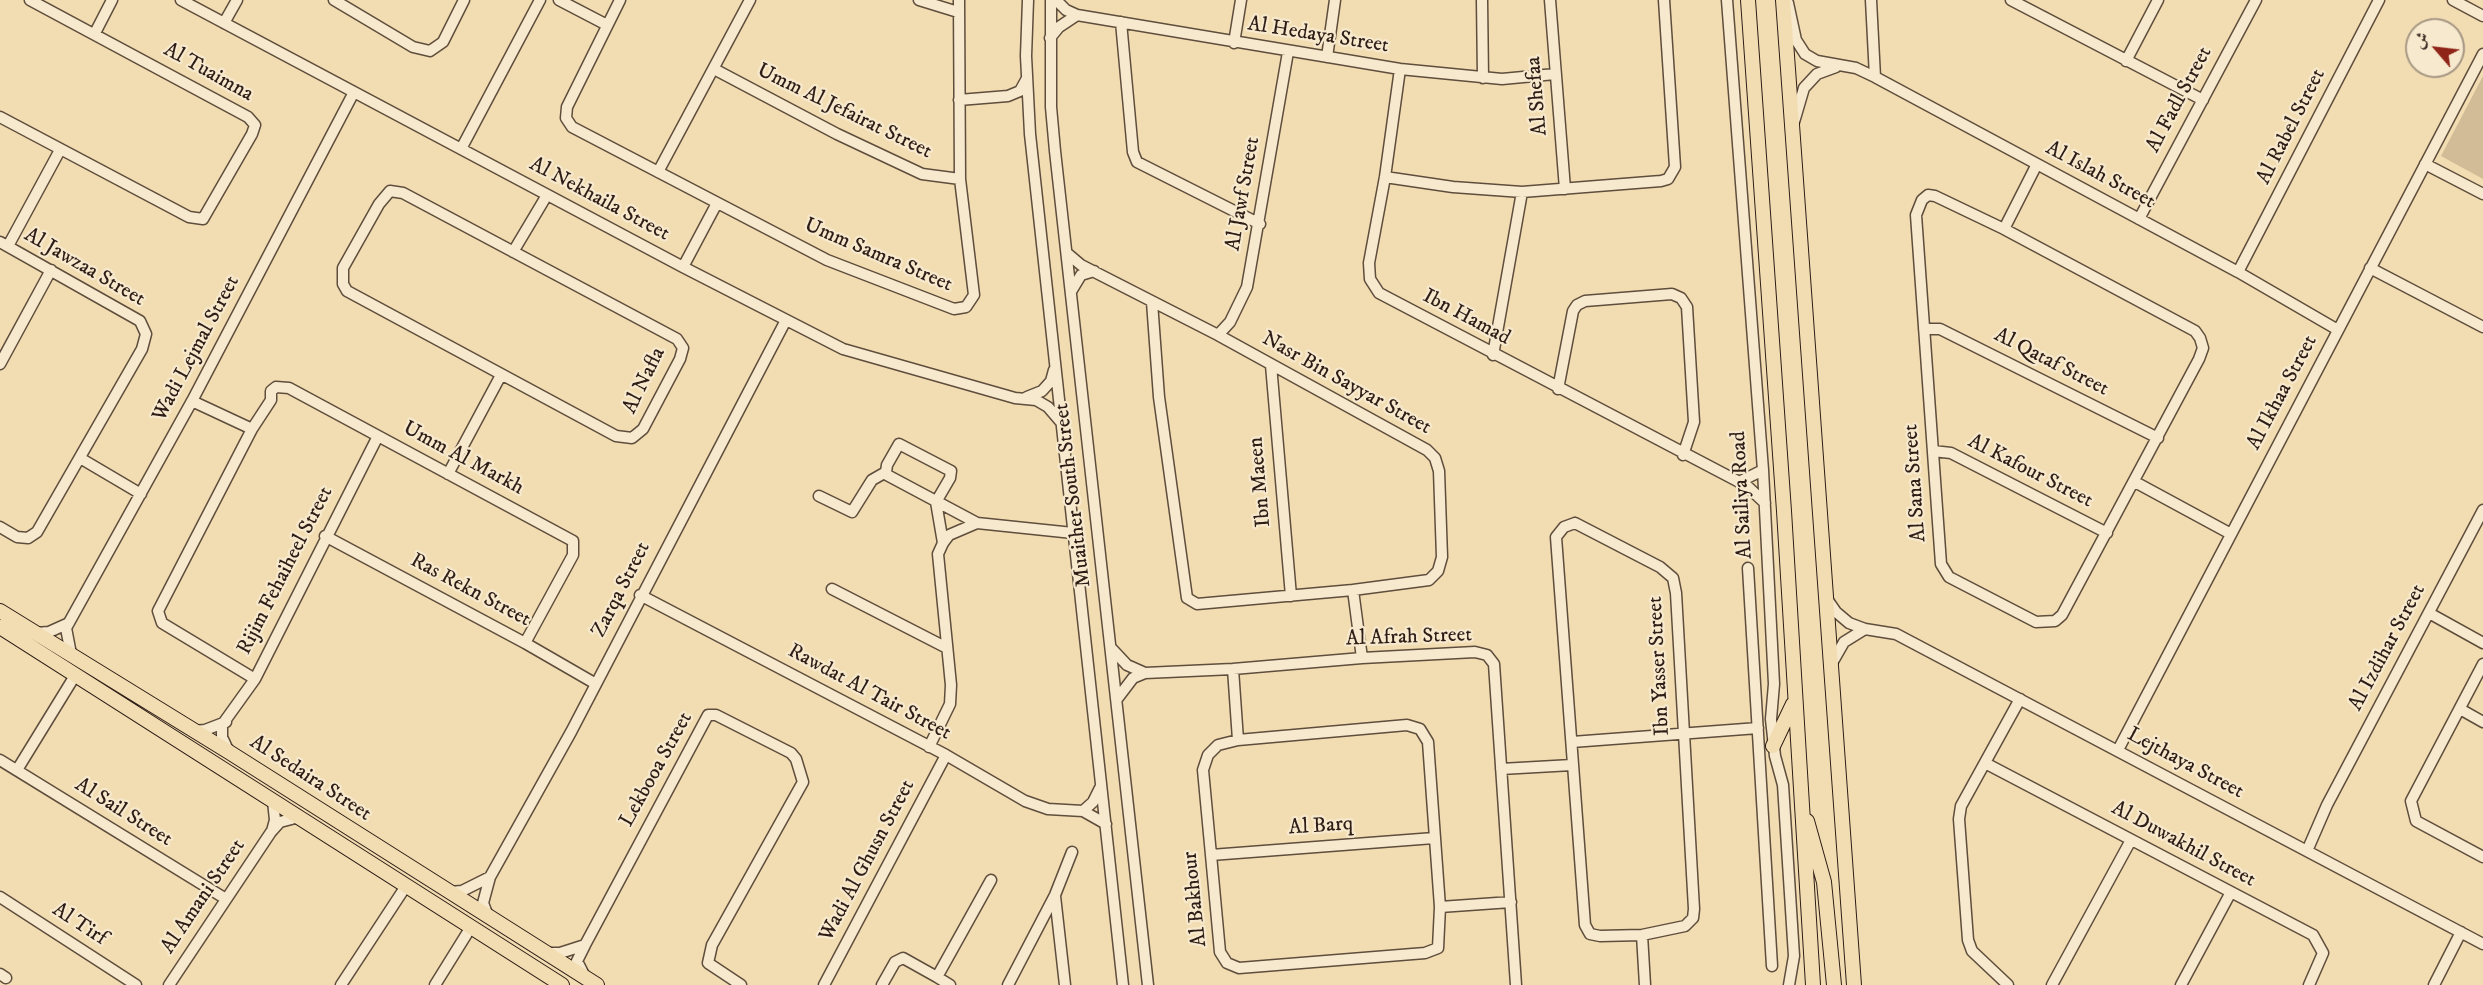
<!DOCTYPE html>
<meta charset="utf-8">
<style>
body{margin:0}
#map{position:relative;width:2483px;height:985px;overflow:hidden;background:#f2ddb2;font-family:"IM FELL DW Pica",Amiri,serif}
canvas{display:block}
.north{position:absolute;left:2405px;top:18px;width:60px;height:60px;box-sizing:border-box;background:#f7e9cd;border:2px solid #a79784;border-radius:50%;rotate:298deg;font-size:16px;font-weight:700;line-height:24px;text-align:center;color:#2e1d16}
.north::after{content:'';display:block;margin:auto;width:21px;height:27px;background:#8f2418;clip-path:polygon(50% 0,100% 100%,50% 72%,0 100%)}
</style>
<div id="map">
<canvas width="2483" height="985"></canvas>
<div class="north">ش</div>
</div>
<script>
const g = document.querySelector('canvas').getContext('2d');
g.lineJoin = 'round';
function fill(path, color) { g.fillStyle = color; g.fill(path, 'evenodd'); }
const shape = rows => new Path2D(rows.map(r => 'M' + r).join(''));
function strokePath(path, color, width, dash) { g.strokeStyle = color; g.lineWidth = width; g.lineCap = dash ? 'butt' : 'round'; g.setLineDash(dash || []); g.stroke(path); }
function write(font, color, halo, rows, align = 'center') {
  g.font = font + ' "IM FELL DW Pica",serif'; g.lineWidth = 4.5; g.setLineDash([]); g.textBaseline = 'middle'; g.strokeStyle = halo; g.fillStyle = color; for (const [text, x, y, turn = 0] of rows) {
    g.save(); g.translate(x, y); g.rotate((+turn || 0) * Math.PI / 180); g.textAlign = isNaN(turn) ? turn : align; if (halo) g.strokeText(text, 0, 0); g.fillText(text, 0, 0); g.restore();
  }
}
const green = shape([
 [2483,76,2483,179,2441,156]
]);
const minor = shape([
 [181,0,683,267,843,349,1015,398,1036,400,1048,407,1060,421],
 [334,0,413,47,430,51,443,42,464,0],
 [559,0,607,25],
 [620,0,567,107,566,118,572,127,827,260,954,309,966,307,974,295,960,179,959,0],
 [919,0,958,12],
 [1028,0,1026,56,1030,134,1123,985],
 [1051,0,1051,107,1055,151,1148,985],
 [1056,0,1066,10,1077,15,1400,69,1502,79,1555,74],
 [1482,0,1483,78],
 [1550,0,1565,189],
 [1727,0,1763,470,1774,684,1771,719,1775,756,1783,785,1794,956,1789,985],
 [1871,0,1875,77],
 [2011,0,2203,100],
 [2453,0,2483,16],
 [1788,3,1796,40,1805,54,1817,61,1856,68,1875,77,2238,272,2338,330],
 [1121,22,1133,152,1137,162,1260,224],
 [224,23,237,0],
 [95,33,112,0],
 [1050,38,1059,27,1077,15],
 [1234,43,1241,0],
 [1327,57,1335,0],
 [2126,61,2158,0],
 [714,69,837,134,922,174,960,179],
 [1400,69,1385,177,1369,263,1370,279,1379,293,1747,486,1765,503],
 [959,100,1008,96,1020,91,1026,80],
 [0,117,189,217,203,219,252,134,255,125,248,117,30,0],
 [1794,122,1804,88,1817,74,1836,67],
 [461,149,540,0],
 [2425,164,2483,194],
 [658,172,750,0],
 [1385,177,1453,187,1522,192,1661,181,1668,179,1675,167,1664,0],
 [390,191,403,193,677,339,683,348,680,359,643,429,632,438,616,436,347,291,343,284,343,268,379,204,390,191],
 [1928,195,1935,196,2004,229,2195,331,2200,338,2203,348,2199,359,2062,615,2055,621,2036,622,1949,577,1941,564,1916,215,1922,200,1928,195],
 [2139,219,2256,0],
 [2004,229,2037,164],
 [0,242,140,321,146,334,142,349,37,532,28,538,17,537,0,527],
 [8,246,60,150],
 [513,252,547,195],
 [1068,254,1081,265,1218,335,1427,450,1435,458,1439,471,1442,557,1438,571,1429,580,1353,590,1197,604,1187,598,1159,397,1152,302],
 [683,267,717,203],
 [2370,268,2483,327],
 [2238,272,2379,0],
 [1072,290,1081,275,1094,271],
 [1924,329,1940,329,2158,438],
 [1218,335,1230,322,1247,287,1288,52],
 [1493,355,1522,192],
 [0,364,51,270],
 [1271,365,1291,596],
 [1558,389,1573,311,1577,305,1585,301,1672,294,1681,298,1687,307,1694,422,1683,455],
 [1027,397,1042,391,1051,381,1054,370],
 [192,401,252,429],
 [1933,451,1951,453,2107,533],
 [80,458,141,494],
 [886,472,887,475,977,523],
 [448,474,501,375],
 [1739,482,1763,470],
 [2135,482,2231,534],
 [819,496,852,512,872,480,886,472,887,465,899,444,951,471,950,478,936,502,943,543],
 [1575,523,1660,567,1673,578,1676,593,1694,909,1693,918,1685,926,1642,935,1600,936,1590,934,1585,925,1556,537,1564,527,1575,523],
 [325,536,525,643,596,684],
 [1748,568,1772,966],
 [832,589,947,648],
 [1353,590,1362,658],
 [640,595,946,755,1025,801,1048,809,1083,811,1106,824],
 [1827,599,1836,612,1849,623,1865,629,1896,634,2483,944],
 [2429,613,2483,643],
 [35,633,49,632,69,623],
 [1112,649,1127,665,1145,673],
 [71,654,66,628,192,401,354,92],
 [1832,663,1844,642,1865,629],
 [2483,664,2411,801,2416,821,2483,857],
 [1233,669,1238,740],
 [255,679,162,623,158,611,252,429,271,400,271,391,276,387,289,388,573,541,573,555,525,643],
 [1117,699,1133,678,1145,673,1233,669,1362,658,1475,652,1487,655,1494,664,1516,985],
 [2460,709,2483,722],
 [1407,725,1420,729,1428,742,1440,907,1438,948,1425,953,1239,968,1227,963,1220,952,1211,855,1203,770,1208,755,1218,745,1238,740,1407,725],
 [193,731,205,730,226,722],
 [1572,742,1758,728],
 [929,747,950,704,951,685,938,554,943,543,949,535,977,523,1073,533],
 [2118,750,2483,54],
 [229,752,222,737,222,725,255,679,378,436],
 [0,760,226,899],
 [1985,763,2313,935,2323,953,2309,985],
 [1501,769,1572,765],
 [17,770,76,674],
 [1083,811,1093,802,1100,788],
 [272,831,275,820,273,801],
 [2307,851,2327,805,2483,510],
 [1211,855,1434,838],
 [449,892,462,891,490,877],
 [1055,896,1065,985],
 [0,897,136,985],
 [1440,907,1511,902],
 [488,916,483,903,490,877,571,732,786,320],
 [1642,935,1645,985],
 [547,953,560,953,585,945],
 [0,974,6,978],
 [585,977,577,961,585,945,708,715,716,715,791,753,796,759,803,782,712,945,708,963,741,985],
 [169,985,271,832,280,822,299,817],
 [341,985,406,886],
 [435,985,471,927],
 [824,985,946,755],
 [882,985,895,962,903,958,937,977],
 [950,985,937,977,991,880],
 [1008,985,1055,895,1072,852],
 [2008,985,1972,951,1968,940,1959,819,1961,806,2020,699],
 [2052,985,2131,840],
 [2181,985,2231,892],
 [2434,985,2461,932]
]);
const major = shape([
 [1748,0,1784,511,1813,985],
 [1783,0,1854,985],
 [0,611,229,752,597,985],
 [0,627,562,985],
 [1773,746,1793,704],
 [1807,821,1824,882,1834,985]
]);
const streetNames = [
 ["Al Hedaya Street",1318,36,9],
 ["Al Tuaimna",208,73,29],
 ["Al Shefaa",1538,96,-95],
 ["Al Fadl Street",2180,100,-62],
 ["Umm Al Jefairat Street",844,112,26],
 ["Al Rabel Street",2292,127,-63],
 ["Al Islah Street",2100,176,28],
 ["Al Jawf Street",1244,194,-80],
 ["Al Nekhaila Street",599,200,28],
 ["Umm Samra Street",878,256,23],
 ["Al Jawzaa Street",84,268,30],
 ["Ibn Hamad",1466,318,28],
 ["Wadi Lejmal Street",197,349,-62],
 ["Al Qataf Street",2051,363,27],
 ["Al Nafla",645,381,-64],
 ["Nasr Bin Sayyar Street",1346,384,29],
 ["Al Ikhaa Street",2283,393,-62],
 ["Umm Al Markh",463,459,28],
 ["Al Kafour Street",2030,472,27],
 ["Ibn Maeen",1261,482,-95],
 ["Al Sana Street",1916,483,-94],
 ["Muaither South Street",1074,495,-97],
 ["Al Sailiya Road",1743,495,-93],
 ["Rijim Fehaiheel Street",286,571,-63],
 ["Zarqa Street",622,590,-63],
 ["Ras Rekn Street",470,591,28],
 ["Al Afrah Street",1409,638,-2],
 ["Al Izdihar Street",2388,648,-62],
 ["Ibn Yasser Street",1660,666,-93],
 ["Rawdat Al Tair Street",869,693,28],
 ["Lejthaya Street",2185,764,28],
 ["Lekbooa Street",657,770,-61],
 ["Al Sedaira Street",310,779,33],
 ["Al Sail Street",123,813,32],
 ["Al Barq",1321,827,-4],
 ["Al Duwakhil Street",2183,845,28],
 ["Wadi Al Ghusn Street",868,861,-62],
 ["Al Amani Street",204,897,-56],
 ["Al Bakhour",1196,899,-96],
 ["Al Tirf",79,925,33]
];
fill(green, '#d1bc97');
strokePath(minor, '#5f4d3d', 13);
strokePath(major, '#2e1d16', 16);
strokePath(minor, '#f7e9cd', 10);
strokePath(major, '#f2ddb2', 14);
write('21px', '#2e1d16', '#f7e9cd', streetNames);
</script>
